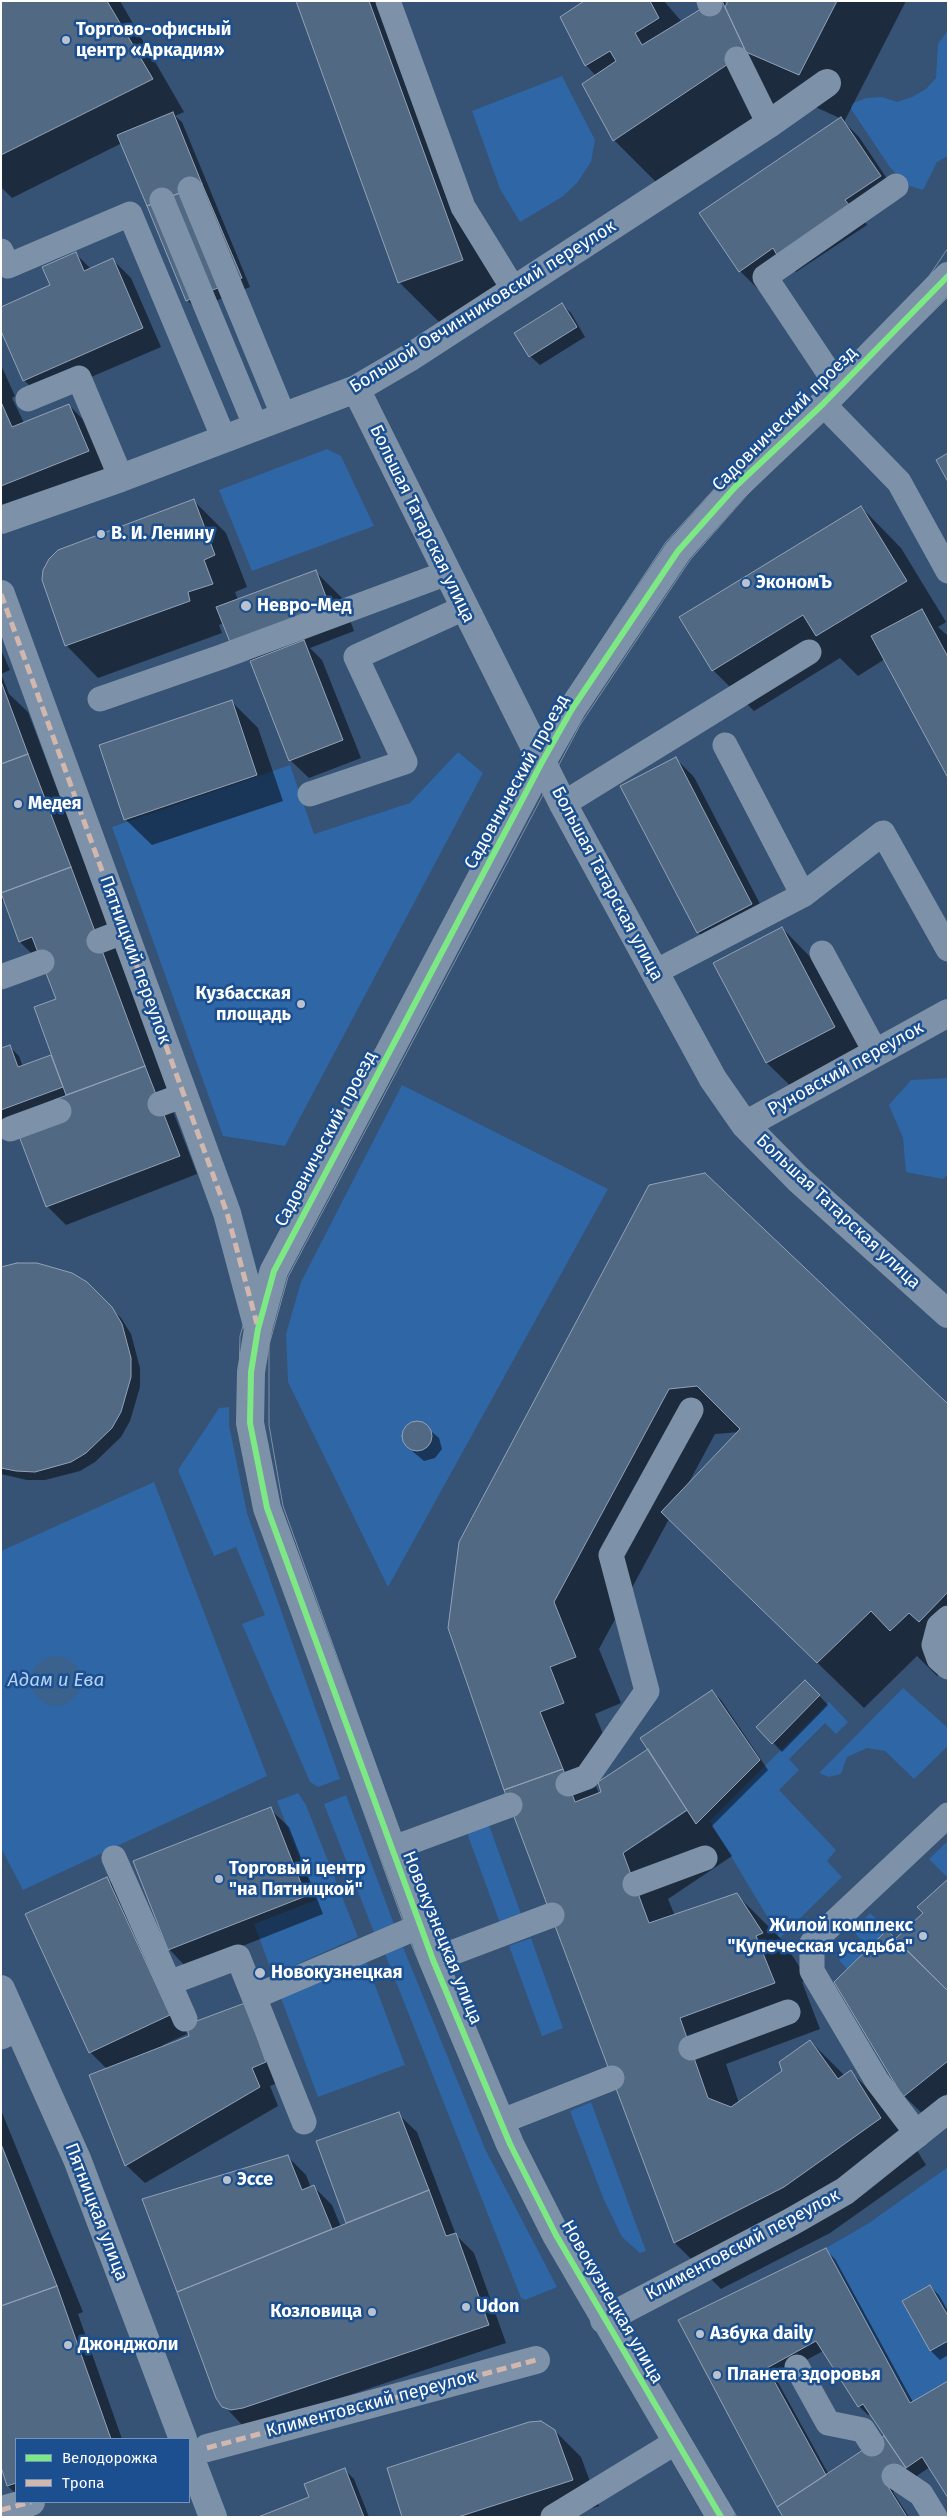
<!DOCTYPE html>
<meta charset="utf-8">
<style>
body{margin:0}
#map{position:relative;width:949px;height:2518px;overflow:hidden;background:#365274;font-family:"Fira Sans",sans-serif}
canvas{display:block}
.frame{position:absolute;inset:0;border:2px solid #fff;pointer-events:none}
.legend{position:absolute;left:15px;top:2438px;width:175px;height:65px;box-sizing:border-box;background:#1b4f8f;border:1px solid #7695bc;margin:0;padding:6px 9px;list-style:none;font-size:15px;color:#fff}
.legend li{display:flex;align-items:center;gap:10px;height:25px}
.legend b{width:25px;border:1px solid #7695bc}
</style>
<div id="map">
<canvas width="949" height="2518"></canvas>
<div class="frame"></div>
<ul class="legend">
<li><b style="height:6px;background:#7ce984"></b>Велодорожка</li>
<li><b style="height:6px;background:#d1b7ad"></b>Тропа</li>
</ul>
</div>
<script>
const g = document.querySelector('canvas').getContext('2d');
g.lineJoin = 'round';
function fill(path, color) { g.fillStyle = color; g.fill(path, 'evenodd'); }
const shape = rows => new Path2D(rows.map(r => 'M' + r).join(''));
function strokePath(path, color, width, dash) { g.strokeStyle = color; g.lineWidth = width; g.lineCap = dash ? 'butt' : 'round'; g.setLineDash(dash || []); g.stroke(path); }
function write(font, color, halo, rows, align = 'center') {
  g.font = font + ' "Fira Sans",sans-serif'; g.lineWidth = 5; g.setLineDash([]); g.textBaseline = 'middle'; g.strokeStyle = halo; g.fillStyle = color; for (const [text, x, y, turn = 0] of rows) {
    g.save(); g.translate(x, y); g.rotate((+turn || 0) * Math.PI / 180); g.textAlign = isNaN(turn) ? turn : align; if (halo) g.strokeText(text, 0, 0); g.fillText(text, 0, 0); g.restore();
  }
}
const green = shape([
 [948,30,948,156,937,162,923,190,907,185,889,166,851,109,851,104,866,98,882,97,897,102,912,97,926,89,936,78,938,44],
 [562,76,595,140,591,162,577,183,562,197,520,222,500,189,472,111],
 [327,449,341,456,374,526,252,571,219,490],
 [458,752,483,773,285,1146,223,1136,112,827,290,765,314,834,410,803],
 [948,1078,948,1174,943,1179,906,1172,903,1138,889,1105,911,1080],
 [402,1085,608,1189,388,1587,288,1382,286,1334,301,1282],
 [229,1407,229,1425,247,1513,340,1779,318,1787,310,1782,242,1624,265,1615,236,1547,214,1556,178,1470,219,1408],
 [154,1482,267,1776,23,1890,1,1848,1,1551],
 [903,1688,948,1728,948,1746,914,1779,885,1751,867,1748,847,1757,841,1774,829,1777,819,1773],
 [829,1702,848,1722,836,1734,825,1723,789,1759,799,1770,779,1790,836,1850,827,1861,842,1877,780,1938,710,1821],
 [298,1793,306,1805,358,1937,273,1975,254,1924,316,1900,277,1801],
 [346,1795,395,1927,375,1935,324,1804],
 [489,1825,521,1914,500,1923,467,1833],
 [948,1841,948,1878,929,1859],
 [870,1913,887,1930,847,1969,839,1960,861,1940,853,1931],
 [531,1938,563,2028,542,2036,509,1946],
 [403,1947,486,2151,556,2285,557,2287,525,2300,521,2298,385,1954],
 [366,1961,405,2065,318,2097,281,1998],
 [591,2102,646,2251,640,2253,622,2237,604,2200,570,2111],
 [948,2167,948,2381,910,2403,826,2248,869,2223]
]);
const water = shape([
 '31 1681a25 25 0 1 1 50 0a25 25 0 1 1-50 0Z'
]);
const shadow = shape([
 [1,1,120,1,184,112,175,116,182,122,250,287,196,309,187,300,122,143,12,198,1,187],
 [297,1,394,1,503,301,440,323,399,282],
 [586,1,664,1,682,22,716,1,723,1,727,5,729,1,906,1,844,122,859,137,898,195,863,219,867,225,796,272,791,267,758,289,740,271,842,119,793,97,660,186,614,140,596,76,586,65],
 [76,254,91,269,113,260,131,278,161,347,42,398,24,380,52,286],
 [561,304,571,313,585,337,540,365,530,356],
 [1,365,15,396,12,398,24,423,69,405,95,432,114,477,1,509],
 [194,501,226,533,247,587,235,592,238,600,316,572,342,598,354,631,310,648,322,660,361,758,309,778,290,760,252,663,231,641,224,623,219,625,222,633,98,678,66,645],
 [861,507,901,548,946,622,938,627,948,636,948,776,885,659,858,676,840,658,754,711,713,670],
 [1,650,10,670,1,674],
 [1,674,9,694,28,712,171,1092,166,1093,197,1174,66,1225,47,1206,21,1137,1,1123,1,1050,10,1047,19,1056,23,1067,53,1056,57,999,45,967,20,942,4,901,1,902],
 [232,702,258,728,283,801,152,845,125,819],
 [675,758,694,777,770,923,716,951,698,932],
 [782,928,822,969,875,1068,808,1103,767,1063,715,964],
 [650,1187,948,1404,948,1666,937,1676,917,1656,864,1708,669,1519,599,1649,621,1703,595,1714,609,1749,585,1758,599,1794,712,1691,721,1700,768,1770,712,1826,732,1856,668,1899,675,1916,737,1895,783,1941,808,1980,802,1982,820,2029,726,2064,739,2103,783,2072,810,2041,845,2076,851,2072,897,2118,926,2165,830,2233,721,2289,675,2243,506,1790],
 [740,1432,687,1486,715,1434],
 [688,1807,690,1809,646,1839,646,1836],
 [1,1269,86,1283,121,1318,131,1334,140,1368,140,1387,130,1421,121,1437,95,1462,80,1471,45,1480,27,1480,1,1474],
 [420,1422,439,1438,442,1449,435,1458,424,1461,405,1445,403,1433,409,1424],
 [805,1681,828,1705,782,1752,758,1727],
 [270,1809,289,1827,323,1914,187,1968,169,1949],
 [107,1879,125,1897,187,2034,163,2045,164,2047,190,2040,244,2005,284,2080,270,2086,278,2106,145,2183,126,2165,107,2069,90,2052],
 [948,1880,948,2093,923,2114,904,2096,836,1982,896,1941,925,1913],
 [1,2110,83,2312,78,2314,122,2439,16,2439,16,2494,8,2486,1,2462],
 [398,2114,417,2132,456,2235,474,2253,506,2343,250,2428,242,2425,217,2398,144,2200,288,2157,306,2175,311,2188,314,2187,332,2205,341,2227,347,2224,317,2142],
 [826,2250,835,2259,913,2402,930,2467,893,2492,909,2517,785,2517,679,2320],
 [823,2351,859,2406,868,2415,871,2414,886,2436,829,2475,775,2377],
 [930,2286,939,2295,948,2311,948,2355,940,2360,931,2351,904,2301],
 [541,2422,555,2431,581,2457,599,2506,566,2517,403,2517],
 [345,2470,354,2479,369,2517,261,2517,310,2498]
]);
const building = shape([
 [1,1,107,1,153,79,1,155,1,1],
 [296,1,369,1,463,260,398,283,296,1],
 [584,1,650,1,659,18,635,33,642,45,714,1,722,1,746,52,613,141,582,84,616,61,610,51,585,66,560,17,584,1],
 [728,1,837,1,799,75,746,52,725,7,728,1],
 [173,112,202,184,147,206,117,135,173,112],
 [841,117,881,176,845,200,850,206,777,255,773,248,739,272,699,213,841,117],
 [202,184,242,278,186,301,147,206,202,184],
 [76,252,84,271,113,258,143,328,23,381,1,331,1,307,50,285,42,267,76,252],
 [562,303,577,327,529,357,514,333,562,303],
 [1,402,12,427,69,404,89,451,1,486,1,402],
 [948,453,948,482,936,460,948,453],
 [194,499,215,555,204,560,213,584,188,592,190,601,65,646,42,580,43,570,49,559,58,550,194,499],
 [861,506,907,581,816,636,803,615,712,671,679,617,861,506],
 [316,570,329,605,230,642,216,607,316,570],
 [922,609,948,657,948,778,871,636,922,609],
 [304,640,343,740,289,761,250,661,304,640],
 [2,684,28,754,1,764,1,685,2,684],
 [232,700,257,775,124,820,99,745,232,700],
 [28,754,71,867,1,893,1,764,28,754],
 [676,757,752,904,697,933,620,786,676,757],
 [71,867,145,1066,66,1095,34,1007,56,999,32,937,19,942,1,893,71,867],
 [782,927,835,1027,766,1063,713,963,782,927],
 [10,1045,18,1067,51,1055,63,1087,1,1110,1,1048,10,1045],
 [145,1066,180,1156,46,1207,19,1136,54,1100,145,1066],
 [705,1173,948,1404,948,1592,919,1622,909,1613,890,1631,871,1611,817,1663,661,1512,740,1429,697,1386,669,1389,554,1602,576,1657,550,1667,564,1703,540,1712,563,1769,504,1790,448,1628,459,1542,649,1185,705,1173],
 [17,1263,37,1263,72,1273,87,1282,112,1307,122,1324,131,1358,131,1377,121,1412,112,1428,86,1453,71,1462,35,1472,16,1471,1,1468,1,1267,17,1263],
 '402 1436a15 15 0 1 1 30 0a15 15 0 1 1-30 0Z',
 [805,1680,820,1695,772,1744,756,1727,805,1680],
 [712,1690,760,1760,696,1824,640,1738,712,1690],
 [648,1749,687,1810,623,1853,649,1923,737,1893,763,1933,756,1936,775,1983,680,2018,708,2098,731,2107,782,2071,779,2062,810,2040,838,2079,851,2070,881,2118,784,2187,674,2243,504,1790,563,1769,575,1802,601,1792,598,1782,648,1749],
 [271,1807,306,1896,168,1950,133,1861,271,1807],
 [107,1877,170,2015,89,2053,25,1914,107,1877],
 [948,1879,948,1991,895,1939,923,1913,917,1907,948,1879],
 [887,1930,948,1991,948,2061,903,2097,834,1982,887,1930],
 [245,2003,266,2062,252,2068,260,2087,125,2166,89,2075,189,2036,186,2025,245,2003],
 [399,2112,429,2190,346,2223,316,2141,399,2112],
 [1,2144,57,2286,1,2306,1,2144],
 [288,2155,302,2190,314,2185,332,2229,177,2292,142,2199,288,2155],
 [429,2190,446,2236,456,2233,489,2325,243,2408,231,2410,222,2407,216,2398,177,2292,429,2190],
 [826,2248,910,2403,948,2381,948,2498,922,2457,906,2468,863,2404,858,2407,816,2341,767,2368,826,2475,777,2507,678,2320,826,2248],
 [930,2285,948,2316,948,2341,930,2351,902,2301,930,2285],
 [57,2286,111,2439,16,2439,16,2483,7,2486,1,2467,1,2306,57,2286],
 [541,2421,555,2430,573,2480,458,2517,402,2517,387,2468,529,2422,541,2421],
 [884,2436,906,2468,885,2482,907,2517,783,2517,777,2507,884,2436],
 [345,2468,364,2517,258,2517,309,2497,304,2484,345,2468]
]);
const service = shape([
 [388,1,463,207,514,290],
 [709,1,710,4],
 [737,59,769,124],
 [190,189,284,417],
 [162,200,256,427],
 [1,251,8,266,130,214,224,439],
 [839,388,765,277,896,186],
 [28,399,79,378,121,478],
 [823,404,899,482,948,571],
 [100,699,221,657,447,573],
 [310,794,405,762,356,657,464,608],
 [563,804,809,652],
 [803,895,883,833,948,949],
 [99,941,125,931],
 [822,953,876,1053],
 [655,972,803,895,725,745],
 [1,977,42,962],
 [160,1104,184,1095],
 [10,1129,59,1111],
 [948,1618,939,1626,934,1645,939,1659,948,1667],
 [568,1784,587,1777,647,1691,611,1555,691,1410],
 [391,1849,510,1805],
 [114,1858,185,2019],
 [635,1884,705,1858],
 [433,1960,552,1915],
 [169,1983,238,1957,304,2122],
 [254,1997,420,1926],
 [1,2037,19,2029],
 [691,2048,788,2012],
 [500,2122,612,2078],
 [918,2135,877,2081,812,1971,812,1943,948,1815],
 [797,2367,828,2423,863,2430,872,2444],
 [894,2476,921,2494,935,2517],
 [553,2517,676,2442]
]);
const pedestrian = shape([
 [1,594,227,1213,258,1329],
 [207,2448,536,2360],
 [1,2510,31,2502]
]);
const minor = shape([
 [356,389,563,804,713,1079,745,1125,798,1179,948,1314],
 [1,520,121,478,356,389,409,358,769,124,827,83],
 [745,1125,948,1013],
 [604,2320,791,2222,845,2191,948,2109],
 [721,2517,556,2235,510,2144,433,1960,267,1508,250,1423,251,1372,258,1329,274,1271,542,762,572,709,678,551,736,486,823,404,948,276]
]);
const tertiary = shape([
 [1,1989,77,2159,183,2439],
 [189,2454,213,2517]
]);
const tram = shape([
 [705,2517,546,2241,498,2150,410,1941,255,1510,238,1424,240,1336,261,1266,566,694,666,542,727,475,833,378,923,285,948,248],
 [737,2517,567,2230,520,2139,434,1927,283,1506,269,1425,269,1345,288,1277,580,725,690,560,747,495,948,297]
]);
const quiet = shape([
 [1,594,227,1213,257,1324],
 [207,2448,536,2360],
 [1,2510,31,2502]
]);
const cycleway = shape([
 [721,2517,556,2235,510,2144,433,1960,267,1508,250,1423,251,1372,258,1329,274,1271,542,762,572,709,678,551,736,486,823,404,948,276]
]);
const markers = [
 [66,40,5,"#b9c2ce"],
 [101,534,5,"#b9c2ce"],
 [746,583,5,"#b9c2ce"],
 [246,606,6,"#b9c2ce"],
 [18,804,5,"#b9c2ce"],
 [301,1004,5,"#b9c2ce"],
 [219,1879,5,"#b9c2ce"],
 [923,1936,5,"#b9c2ce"],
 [260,1973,6,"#b9c2ce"],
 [227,2180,5,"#b9c2ce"],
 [466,2307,5,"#b9c2ce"],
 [372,2312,5,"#b9c2ce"],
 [700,2334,5,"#b9c2ce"],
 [68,2345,5,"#b9c2ce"],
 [717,2375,5,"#b9c2ce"]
];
const poiNames = [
 ["Торгово-офисный",76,30],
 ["центр «Аркадия»",76,51],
 ["В. И. Ленину",111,534],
 ["ЭкономЪ",756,583],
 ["Невро-Мед",257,606],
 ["Медея",28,804],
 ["Кузбасская",291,994,"right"],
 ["площадь",291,1015,"right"],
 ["Торговый центр",229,1869],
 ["\"на Пятницкой\"",229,1890],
 ["Жилой комплекс",913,1926,"right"],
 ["\"Купеческая усадьба\"",913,1947,"right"],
 ["Новокузнецкая",271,1973],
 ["Эссе",237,2180],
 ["Udon",476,2307],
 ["Козловица",362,2312,"right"],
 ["Азбука daily",710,2334],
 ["Джонджоли",78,2345],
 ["Планета здоровья",727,2375]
];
const streetNames = [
 ["Большой Овчинниковский переулок",483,307,-32],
 ["Садовнический проезд",785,419,-45],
 ["Большая Татарская улица",422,524,64],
 ["Садовнический проезд",517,782,-61],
 ["Большая Татарская улица",607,884,62],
 ["Пятницкий переулок",135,960,70],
 ["Руновский переулок",846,1069,-29],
 ["Садовнический проезд",326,1139,-62],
 ["Большая Татарская улица",838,1212,43],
 ["Новокузнецкая улица",442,1938,68],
 ["Пятницкая улица",96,2212,69],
 ["Климентовский переулок",743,2245,-28],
 ["Новокузнецкая улица",612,2302,60],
 ["Климентовский переулок",371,2404,-15]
];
const waterNames = [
 ["Адам и Ева",56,1681]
];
fill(green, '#2f66a5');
fill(water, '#3b618d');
fill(shadow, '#0007');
fill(building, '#526984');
strokePath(building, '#92a2b6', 1);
strokePath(service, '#7d92a8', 25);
strokePath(pedestrian, '#7d92a8', 28);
strokePath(minor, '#7d92a8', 28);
strokePath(tertiary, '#7d92a8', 28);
strokePath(tram, '#7e92a7', 1);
strokePath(quiet, '#d1b7ad', 5, [10, 5]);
strokePath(cycleway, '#7ce984', 6);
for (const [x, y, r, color] of markers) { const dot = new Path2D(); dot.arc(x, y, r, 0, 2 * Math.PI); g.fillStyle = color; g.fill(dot); strokePath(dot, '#1b4f8f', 2); }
write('bold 18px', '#fff', '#1b4f8f', poiNames, 'left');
write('18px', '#fff', '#1b4f8f', streetNames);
write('italic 19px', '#b5d3f5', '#1b4f8f', waterNames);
</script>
